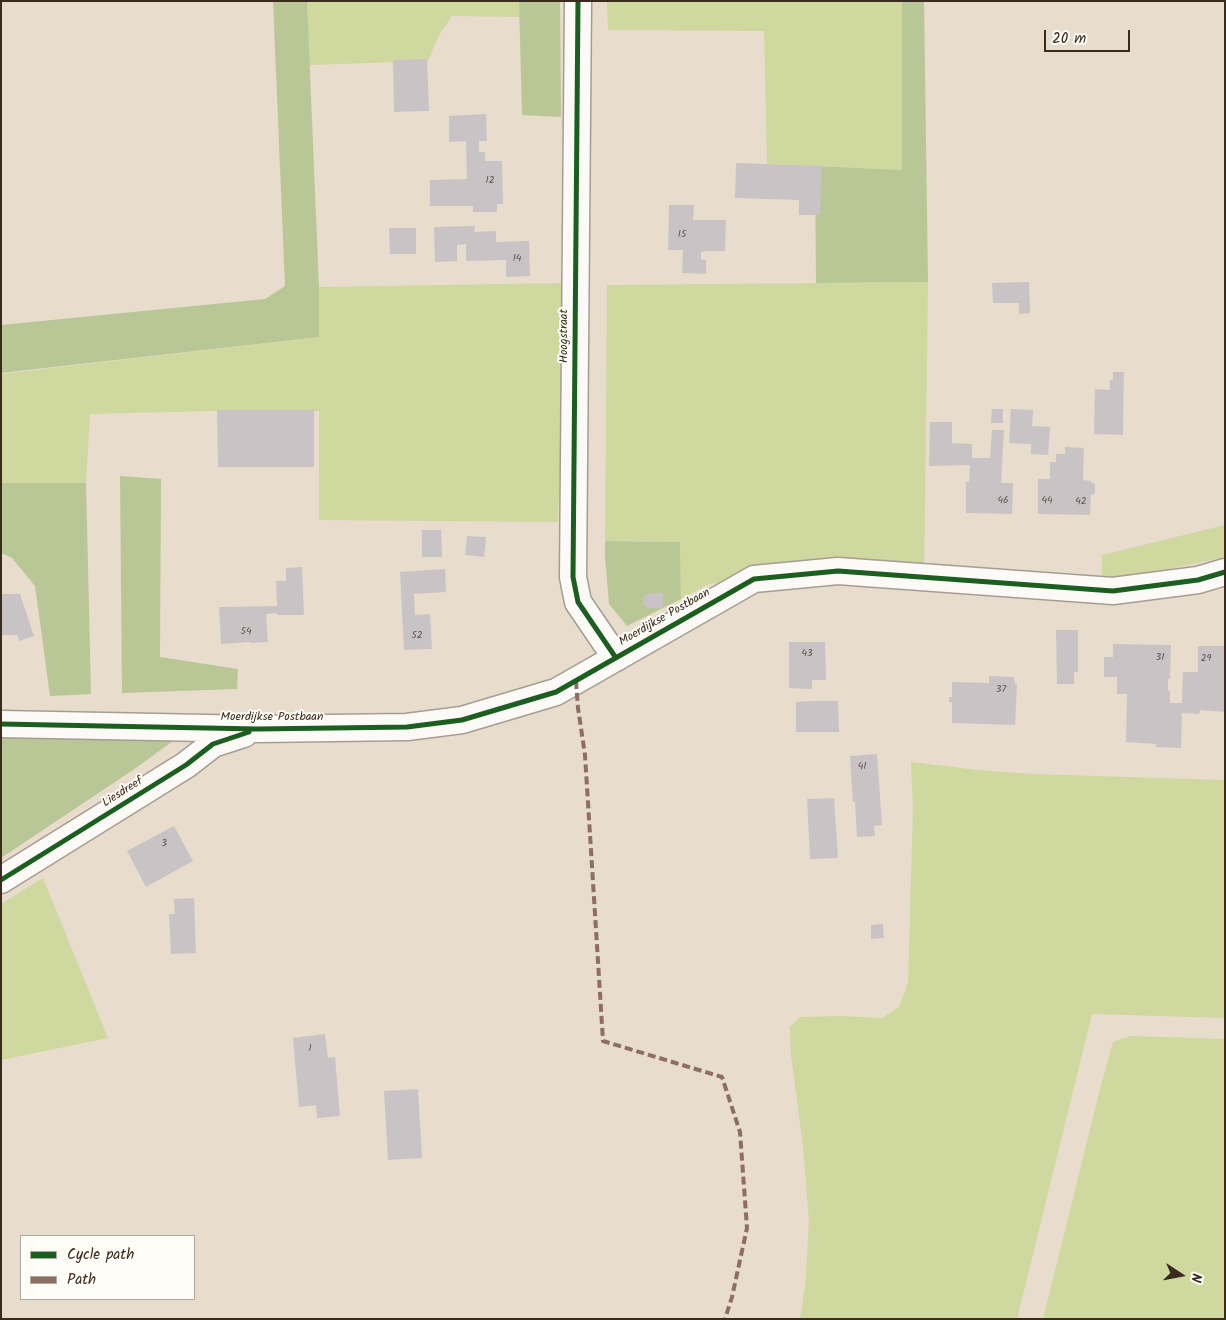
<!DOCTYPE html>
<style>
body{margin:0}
#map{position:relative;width:1226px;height:1320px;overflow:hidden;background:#e8dccc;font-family:Kalam,sans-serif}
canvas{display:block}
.frame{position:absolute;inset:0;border:2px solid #3b2a1e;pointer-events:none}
.legend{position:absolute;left:20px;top:1235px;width:175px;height:65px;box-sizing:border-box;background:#fdfcf7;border:1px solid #afa8a0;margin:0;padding:6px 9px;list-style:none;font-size:15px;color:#3b2a1e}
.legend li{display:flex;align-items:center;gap:10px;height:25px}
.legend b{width:25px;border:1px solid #afa8a0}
.north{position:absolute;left:1156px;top:1250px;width:50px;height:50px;-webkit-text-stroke:4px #fdfcf7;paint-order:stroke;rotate:101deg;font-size:14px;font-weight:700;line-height:20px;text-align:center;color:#3b2a1e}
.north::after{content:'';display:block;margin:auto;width:18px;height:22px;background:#3b2a1e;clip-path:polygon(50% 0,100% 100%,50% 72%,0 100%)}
.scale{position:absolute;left:1044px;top:30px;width:86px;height:22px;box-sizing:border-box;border:2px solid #3b2a1e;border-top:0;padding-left:6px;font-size:15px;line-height:18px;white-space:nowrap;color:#3b2a1e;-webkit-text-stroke:4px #fdfcf7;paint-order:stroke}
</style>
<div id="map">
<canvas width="1226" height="1320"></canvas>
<div class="frame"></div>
<ul class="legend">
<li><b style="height:6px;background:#1b5e20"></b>Cycle path</li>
<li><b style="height:6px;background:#8d6e63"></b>Path</li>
</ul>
<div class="north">N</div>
<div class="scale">20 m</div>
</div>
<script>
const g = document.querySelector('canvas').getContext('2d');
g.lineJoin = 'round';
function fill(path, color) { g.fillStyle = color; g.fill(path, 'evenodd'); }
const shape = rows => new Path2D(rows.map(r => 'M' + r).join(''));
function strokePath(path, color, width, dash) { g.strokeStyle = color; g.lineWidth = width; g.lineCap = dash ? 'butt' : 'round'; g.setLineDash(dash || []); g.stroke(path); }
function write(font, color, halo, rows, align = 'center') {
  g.font = font + ' Kalam,sans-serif'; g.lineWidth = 4; g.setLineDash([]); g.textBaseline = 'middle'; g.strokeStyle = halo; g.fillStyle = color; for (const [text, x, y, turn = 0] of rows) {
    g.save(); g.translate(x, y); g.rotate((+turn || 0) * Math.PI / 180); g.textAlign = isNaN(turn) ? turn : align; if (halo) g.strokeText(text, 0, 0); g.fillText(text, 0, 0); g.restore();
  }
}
const green = shape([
 [307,1,519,1,520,17,452,16,439,35,428,61,309,65],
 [607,1,902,1,902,170,767,164,764,31,608,30],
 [928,282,924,576,760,576,709,584,681,599,680,542,605,541,607,285],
 [561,283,561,435,558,522,319,520,319,411,213,411,90,414,86,483,1,483,1,374,318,337,319,287],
 [1225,525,1225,557,1156,572,1102,580,1102,555],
 [911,762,978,770,1033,774,1225,780,1225,1018,1092,1014,1017,1319,800,1319,805,1287,809,1222,803,1146,791,1055,790,1027,800,1017,841,1016,882,1018,899,1007,908,983,913,807],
 [43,878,108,1038,1,1060,1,904],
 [1131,1036,1225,1039,1225,1319,1043,1319,1100,1089,1113,1042]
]);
const forest = shape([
 [273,1,307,1,319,287,319,337,1,373,1,325,265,299,285,286],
 [519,1,560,1,561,117,522,115],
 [902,1,924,1,928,282,816,283,815,166,902,170],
 [120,476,161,479,160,657,238,669,237,689,122,693],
 [1,483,86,483,91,694,50,696,35,586,12,558,1,553],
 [605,541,680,542,681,599,627,626,609,604,605,557],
 [144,733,184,733,133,770,1,858,1,738]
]);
const building = shape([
 [427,59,429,111,394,112,393,60],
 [486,114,487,141,479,141,479,152,485,152,485,161,502,161,503,204,497,204,497,212,473,212,473,206,430,206,430,180,467,179,466,141,449,142,449,116],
 [736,163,822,166,820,215,799,215,799,200,735,198],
 [669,205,694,205,693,220,726,220,725,251,707,251,701,252,701,259,706,260,706,274,682,273,683,250,668,250],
 [475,226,474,232,496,231,496,242,529,241,530,276,506,277,506,260,466,261,466,244,457,245,457,261,435,262,434,227],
 [389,228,416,228,416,254,390,254],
 [1029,282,1030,313,1019,314,1019,303,993,303,992,283],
 [1113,372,1124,372,1123,435,1094,434,1095,389,1110,390,1110,380,1113,380],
 [992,409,1003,409,1003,423,991,423],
 [1011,409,1033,410,1032,426,1050,427,1048,455,1031,454,1031,444,1009,443],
 [217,410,314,410,314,467,218,467],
 [930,422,952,422,952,443,972,444,972,458,990,458,992,430,1004,430,1001,483,1013,483,1012,514,966,513,966,482,969,482,970,465,929,466],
 [1065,447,1084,448,1083,480,1091,481,1091,482,1095,484,1095,494,1091,495,1090,515,1038,514,1038,479,1050,479,1050,462,1056,462,1056,454,1065,454],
 [422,530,441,530,442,557,422,557],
 [467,536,486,537,484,557,465,555],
 [302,567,304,615,277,615,277,613,266,614,268,642,250,643,250,642,221,644,219,607,277,606,276,581,286,581,286,568],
 [445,569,446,592,414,594,415,615,430,614,432,649,404,650,400,572],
 [663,593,663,608,648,608,643,604,643,598,647,594],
 [1,594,20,594,34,636,19,641,17,635,1,635],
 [1056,630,1078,630,1078,672,1074,672,1074,684,1057,684],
 [789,642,825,642,826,680,812,680,812,689,789,688],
 [1113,644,1171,645,1170,679,1168,679,1168,691,1170,691,1170,703,1182,703,1183,672,1198,672,1198,646,1225,646,1225,712,1200,710,1199,714,1182,713,1181,748,1156,747,1156,744,1126,742,1127,694,1117,694,1117,677,1104,677,1104,657,1113,657],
 [989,676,1014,677,1015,684,1017,684,1015,725,952,723,952,702,949,702,949,697,952,697,952,682,989,683],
 [812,701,838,701,839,732,796,732,796,702],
 [877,754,882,825,874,826,875,836,857,837,855,802,853,802,850,756],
 [834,798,838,858,810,859,807,799],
 [174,826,193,861,146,887,127,851],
 [194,898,196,953,171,954,169,914,175,914,174,899],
 [883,924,884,938,871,939,871,925],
 [325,1034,328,1058,335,1057,340,1116,317,1118,316,1105,299,1107,293,1038],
 [418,1089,422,1158,388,1160,384,1091]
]);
const minor = shape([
 [578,1,573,577,578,602,616,658],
 [1,724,257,729,407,727,462,720,556,692,754,579,838,571,1113,591,1198,580,1225,572],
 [1,880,186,765,213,744,244,734]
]);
const quiet = shape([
 [576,681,578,708,585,755,603,1041,722,1077,740,1132,747,1228,732,1297,725,1319]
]);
const cycleway = shape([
 [578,1,573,577,578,602,616,658],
 [1,724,257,729,407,727,462,720,556,692,754,579,838,571,1113,591,1198,580,1225,572],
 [1,880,186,765,213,744,249,732]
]);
const numberNames = [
 ["12",490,181],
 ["15",682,235],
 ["14",517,259],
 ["46",1003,501],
 ["44",1047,501],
 ["42",1081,502],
 ["54",246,632],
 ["52",417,636],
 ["43",807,654],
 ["31",1160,658],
 ["29",1206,659],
 ["37",1001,690],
 ["41",862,767],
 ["3",164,844],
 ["1",310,1049]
];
const streetNames = [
 ["Hoogstraat",565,336,-90],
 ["Moerdijkse Postbaan",665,618,-30],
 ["Moerdijkse Postbaan",272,718],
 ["Liesdreef",123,793,-32]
];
fill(green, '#ced89f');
fill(forest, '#b9c796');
fill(building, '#cac3c6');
strokePath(minor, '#a59d92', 29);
strokePath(minor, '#fcfaf7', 26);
strokePath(quiet, '#8d6e63', 4, [8, 4]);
strokePath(cycleway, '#1b5e20', 5);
write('10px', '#5f5048', null, numberNames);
write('12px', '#3b2a1e', '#fdfcf7', streetNames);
</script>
